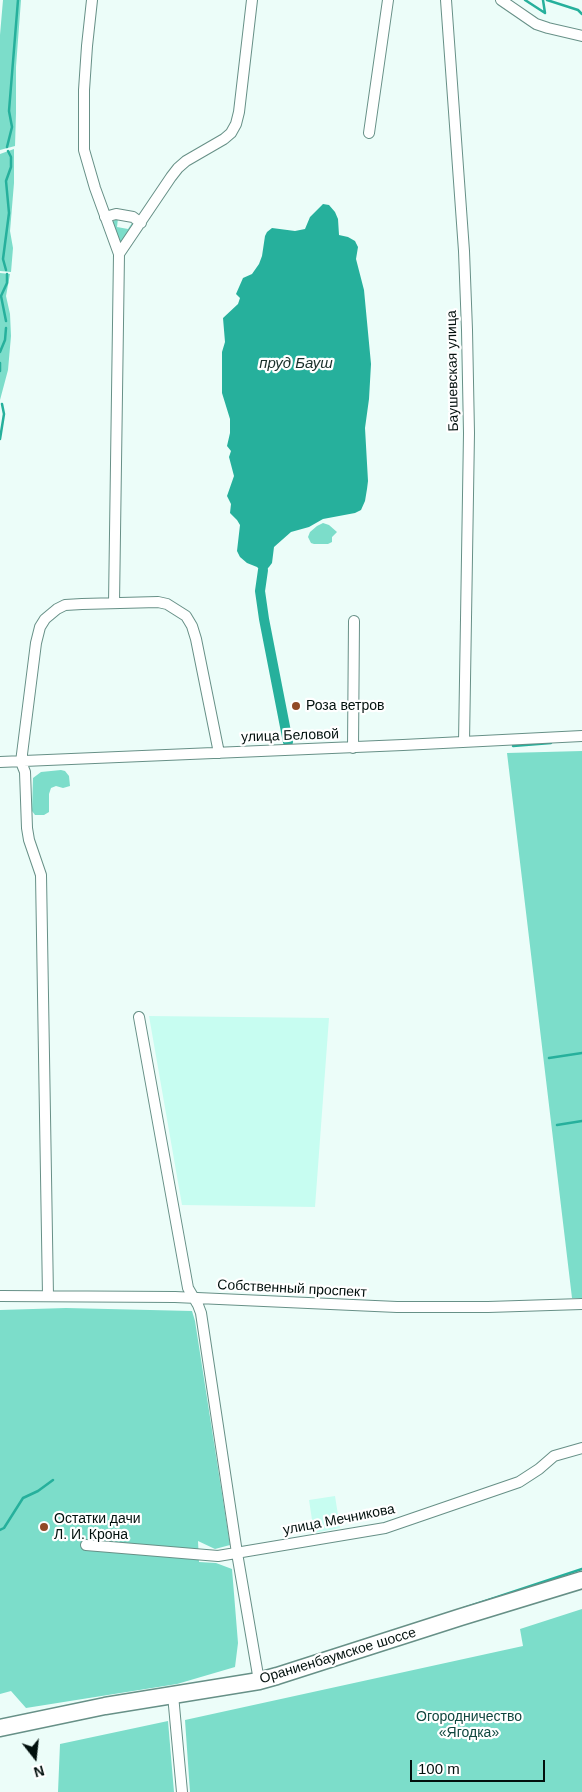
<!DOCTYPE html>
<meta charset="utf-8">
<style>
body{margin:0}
#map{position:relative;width:582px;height:1792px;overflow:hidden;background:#ecfdf9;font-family:Arial,sans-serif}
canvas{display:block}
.north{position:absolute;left:10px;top:1732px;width:50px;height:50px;-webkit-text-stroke:4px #fff;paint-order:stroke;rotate:164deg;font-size:14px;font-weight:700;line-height:20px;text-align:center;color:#02100d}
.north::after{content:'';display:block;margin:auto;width:18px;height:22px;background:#02100d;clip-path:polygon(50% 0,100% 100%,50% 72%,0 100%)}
.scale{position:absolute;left:410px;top:1760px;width:135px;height:22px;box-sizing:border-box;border:2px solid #02100d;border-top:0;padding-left:6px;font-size:15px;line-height:18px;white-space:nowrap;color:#02100d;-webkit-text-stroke:4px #fff;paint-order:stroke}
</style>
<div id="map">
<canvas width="582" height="1792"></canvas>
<div class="north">N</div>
<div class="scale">100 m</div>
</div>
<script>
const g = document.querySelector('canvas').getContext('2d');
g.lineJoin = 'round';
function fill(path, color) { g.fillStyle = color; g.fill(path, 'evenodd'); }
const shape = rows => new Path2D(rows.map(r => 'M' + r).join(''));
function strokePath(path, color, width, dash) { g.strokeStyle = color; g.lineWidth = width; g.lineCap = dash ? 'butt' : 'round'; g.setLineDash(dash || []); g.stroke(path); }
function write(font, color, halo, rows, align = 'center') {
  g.font = font + ' Arial,sans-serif'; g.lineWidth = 4.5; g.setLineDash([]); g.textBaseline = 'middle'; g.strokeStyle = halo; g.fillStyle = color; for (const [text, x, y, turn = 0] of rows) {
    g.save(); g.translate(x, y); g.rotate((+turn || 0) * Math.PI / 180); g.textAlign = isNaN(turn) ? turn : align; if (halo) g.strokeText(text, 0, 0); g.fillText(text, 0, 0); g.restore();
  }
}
const built = shape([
 [149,1016,329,1018,315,1207,182,1205],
 [335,1496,340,1528,314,1533,309,1500]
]);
const green = shape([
 [3,0,21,0,16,67,16,113,15,146,0,150,0,35],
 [14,149,14,183,10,231,13,248,11,272,0,271,0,154],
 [118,218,117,227,128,229,132,223,133,225,121,243,112,222],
 [0,273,10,274,6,296,10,314,11,336,8,370,0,400],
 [323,523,329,525,337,532,332,537,332,542,328,544,314,544,311,543,308,537,310,532,317,526],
 [582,751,582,1298,572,1298,507,753],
 [61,770,65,771,69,776,70,786,63,788,56,786,51,788,49,794,49,812,44,815,35,815,32,811,33,778,41,772],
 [66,1308,192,1311,195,1321,230,1545,215,1549,198,1541,199,1562,216,1563,232,1569,238,1643,235,1667,177,1684,26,1708,11,1691,0,1694,0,1310],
 [582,1609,582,1792,190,1792,185,1720,523,1646,520,1629],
 [168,1721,174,1792,58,1792,60,1744]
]);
const water = shape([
 [323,204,329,205,335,212,338,219,339,235,348,237,355,241,358,247,356,259,364,290,371,364,369,399,365,428,368,481,367,489,365,501,361,510,355,513,323,519,309,527,291,532,274,547,272,563,269,567,266,570,260,570,257,567,247,563,240,557,237,551,240,525,237,520,230,513,231,504,227,496,234,476,229,457,231,451,227,446,230,433,230,419,222,393,222,352,225,342,223,318,238,304,240,298,236,294,243,278,252,274,259,264,262,256,265,236,267,232,272,228,295,231,305,229,310,217]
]);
const stream = shape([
 [525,0,545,13,543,0],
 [547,0,578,10,582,14],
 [7,147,12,127,9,111,18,0],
 [6,270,3,259,9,213,6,181,11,167,11,157,8,151],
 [6,321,1,296,7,283,7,274],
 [0,352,5,340,6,328],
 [0,363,0,371],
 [0,439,4,414,2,404],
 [513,746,551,743],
 [549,1058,582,1053],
 [557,1125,582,1121],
 [0,1530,4,1528,23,1498,38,1491,53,1480],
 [464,1608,582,1569]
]);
const canal = shape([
 [263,570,260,591,264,619,288,742]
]);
const minor = shape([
 [92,0,87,46,84,90,84,150,95,188,119,254,114,603],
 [446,0,464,251,467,330,469,433,464,742],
 [501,0,536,24,548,28,582,36],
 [369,133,388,0],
 [105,217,116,214,133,217,141,223],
 [119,254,171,177,178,168,186,161,224,139,231,133,236,124,239,112,252,0],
 [353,748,354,621],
 [0,762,403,745,582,736],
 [139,1017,188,1288,198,1305,201,1313,237,1553,259,1681],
 [0,1296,175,1297,397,1307,488,1307,582,1304],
 [48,1296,41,875,29,840,27,828,25,772,21,762,36,643,40,627,45,619,57,609,65,605,82,604,158,602,167,604,186,616,192,626,196,639,219,753],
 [86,1545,218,1556,385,1528,519,1482,539,1469,554,1456,582,1448],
 [173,1695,182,1792]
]);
const primary = shape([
 [0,1728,105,1706,259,1681,277,1676,461,1617,582,1580]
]);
const markers = [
 [296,706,5,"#914a26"],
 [44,1527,5,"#914a26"]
];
const streetNames = [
 ["Баушевская улица",453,371,-91],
 ["улица Беловой",290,736,-2],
 ["Собственный проспект",292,1289,3],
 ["улица Мечникова",339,1520,-11],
 ["Ораниенбаумское шоссе",338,1656,-17]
];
const poiNames = [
 ["Роза ветров",306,706],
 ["Остатки дачи",54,1519],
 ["Л. И. Крона",54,1535]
];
const parkNames = [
 ["Огородничество",469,1717],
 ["«Ягодка»",469,1733]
];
const waterNames = [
 ["пруд Бауш",296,364]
];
fill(built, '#c7fdf1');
fill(green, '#7cddca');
fill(water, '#26b09c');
strokePath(stream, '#26b09c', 2.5);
strokePath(canal, '#26b09c', 10);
strokePath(minor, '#679087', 12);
strokePath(primary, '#679087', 19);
strokePath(minor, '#fff', 10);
strokePath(primary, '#fff', 16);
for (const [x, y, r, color] of markers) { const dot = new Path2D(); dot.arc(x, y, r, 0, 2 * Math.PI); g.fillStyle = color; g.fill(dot); strokePath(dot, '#fff', 2); }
write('14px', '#02100d', '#fff', streetNames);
write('14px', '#02100d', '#fff', poiNames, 'left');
write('14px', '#10473f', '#fff', parkNames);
write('italic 15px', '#1a302b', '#fff', waterNames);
</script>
